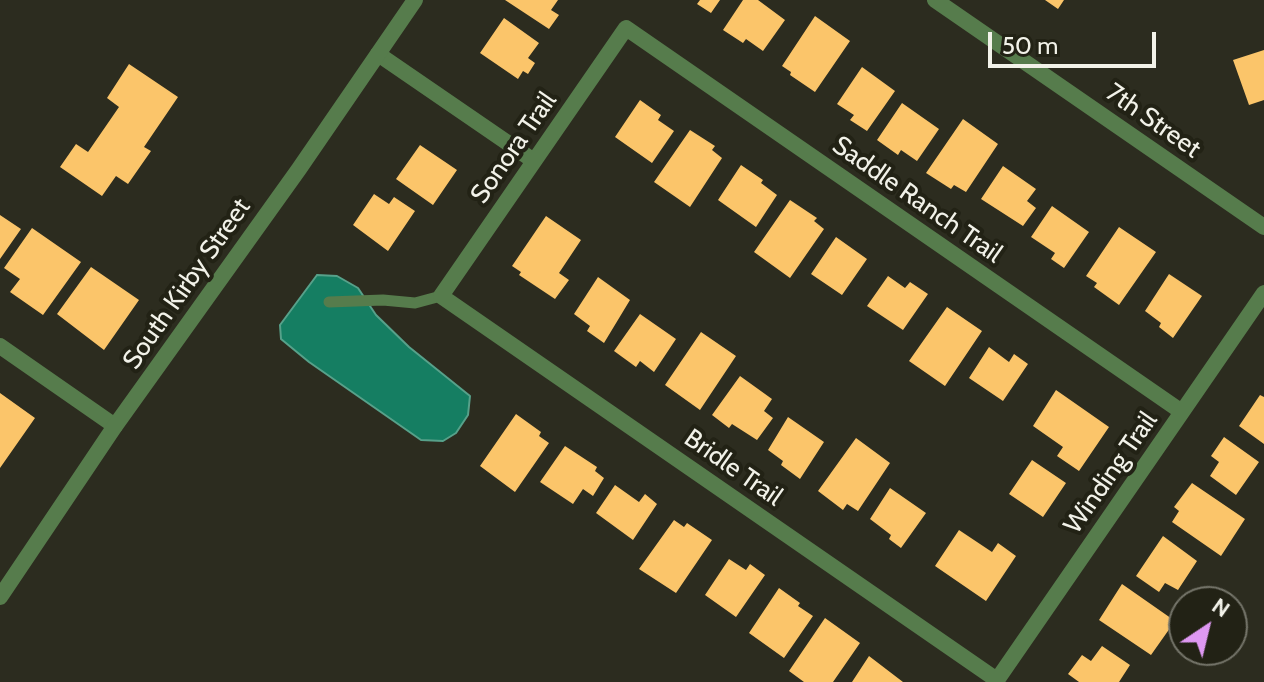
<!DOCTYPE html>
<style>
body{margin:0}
#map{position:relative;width:1264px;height:682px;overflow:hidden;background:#2c2c1f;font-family:Cabin,sans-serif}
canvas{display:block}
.north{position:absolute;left:1168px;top:586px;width:80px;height:80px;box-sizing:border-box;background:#222215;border:2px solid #75756a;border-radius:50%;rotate:35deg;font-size:22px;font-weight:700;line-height:32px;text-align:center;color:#f2f2e9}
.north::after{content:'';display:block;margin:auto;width:28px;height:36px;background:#de98f2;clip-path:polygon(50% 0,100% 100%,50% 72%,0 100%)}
.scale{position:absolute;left:988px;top:32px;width:168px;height:36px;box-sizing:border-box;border:4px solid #f2f2e9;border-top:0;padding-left:10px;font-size:24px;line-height:28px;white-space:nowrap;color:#f2f2e9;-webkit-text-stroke:6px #222215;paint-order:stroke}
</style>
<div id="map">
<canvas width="1264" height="682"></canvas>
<div class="north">N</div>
<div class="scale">50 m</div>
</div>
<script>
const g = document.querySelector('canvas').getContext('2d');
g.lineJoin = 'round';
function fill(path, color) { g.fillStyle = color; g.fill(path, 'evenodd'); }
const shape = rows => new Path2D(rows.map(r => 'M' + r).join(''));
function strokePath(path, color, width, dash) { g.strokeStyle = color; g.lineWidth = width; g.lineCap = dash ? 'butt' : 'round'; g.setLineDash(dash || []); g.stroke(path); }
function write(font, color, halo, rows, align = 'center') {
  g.font = font + ' Cabin,sans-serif'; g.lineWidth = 8; g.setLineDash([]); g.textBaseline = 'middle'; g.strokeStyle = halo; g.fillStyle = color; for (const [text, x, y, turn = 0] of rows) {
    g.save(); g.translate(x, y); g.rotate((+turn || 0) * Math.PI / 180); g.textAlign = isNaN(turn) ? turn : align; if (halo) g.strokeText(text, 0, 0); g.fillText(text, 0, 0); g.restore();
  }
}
const water = shape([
 [317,275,337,276,358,288,376,315,409,347,470,396,468,415,456,433,443,441,421,440,309,362,281,339,280,325,317,275]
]);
const building = shape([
 [505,0,558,0,551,10,559,15,549,29],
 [700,0,720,0,711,13,697,4],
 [743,0,758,0,785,20,763,51,746,39,743,43,723,30],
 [1045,0,1064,0,1058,9],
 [815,16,850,41,815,92,790,75,791,72,782,66],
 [504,18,539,43,528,58,535,63,528,74,523,71,518,79,480,53],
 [1264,50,1264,100,1249,105,1233,60],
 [129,64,178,97,144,147,151,151,128,184,116,176,102,196,60,167,76,144,88,152,119,107,107,98],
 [862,67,895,91,867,131,850,120,854,115,837,104],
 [640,100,661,115,658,120,674,131,652,163,615,137],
 [902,103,939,129,917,161,901,150,898,155,877,140],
 [963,119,998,144,966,192,954,185,951,189,926,173],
 [690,130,715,146,712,150,722,158,690,207,654,182],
 [420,145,457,170,433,205,396,179],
 [741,165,763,180,761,183,777,195,756,227,718,200],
 [1003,166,1036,189,1027,201,1036,208,1023,226,981,199],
 [374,194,389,204,394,197,415,211,388,251,353,225],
 [790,200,817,218,814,221,824,229,790,278,754,252],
 [1052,206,1089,232,1064,268,1051,259,1055,253,1031,237],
 [0,215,21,229,0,259],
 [546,216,581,240,559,273,569,280,555,299,519,275,521,272,512,266],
 [1119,227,1156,252,1119,305,1094,287,1097,283,1086,276],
 [32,228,81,262,43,315,10,292,20,279,4,268],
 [836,237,867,259,842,295,811,274],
 [91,267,139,300,104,350,57,314],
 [1169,274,1202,296,1173,338,1159,327,1161,323,1145,311],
 [888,276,905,288,910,282,928,294,903,330,867,306],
 [598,277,630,300,604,343,587,331,590,326,574,314],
 [947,307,982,331,945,386,909,361],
 [640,314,676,339,654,372,640,361,636,367,614,351],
 [701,332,736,356,700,410,665,385],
 [989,347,1009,362,1014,354,1028,364,1003,401,969,378],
 [740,376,772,399,764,411,773,418,757,440,732,424,729,428,712,415],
 [1056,390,1109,427,1079,471,1057,456,1063,447,1033,426],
 [0,393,35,418,0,468],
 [1260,395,1264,397,1264,444,1239,426],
 [516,414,541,432,539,436,549,443,515,492,480,466],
 [788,417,824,442,800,479,781,465,783,461,768,450],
 [1224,437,1259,462,1236,495,1210,476,1219,462,1211,456],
 [856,438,890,463,858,511,847,504,843,510,818,491],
 [565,446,597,467,595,471,604,478,593,496,583,489,573,504,540,482],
 [1032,460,1066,483,1043,517,1009,494],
 [1192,483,1245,519,1221,556,1172,522,1179,511,1174,507],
 [615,485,639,502,645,494,657,504,633,540,596,513],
 [890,488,926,513,901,548,889,539,891,535,870,519],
 [674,520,684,527,687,523,712,540,676,593,639,569],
 [959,530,992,552,998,543,1016,556,986,601,935,566],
 [1163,536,1197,561,1178,590,1165,583,1159,592,1136,576],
 [729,559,746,570,750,564,765,575,736,617,705,595],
 [1122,584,1175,621,1151,655,1099,620],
 [779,588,800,603,798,606,813,616,784,658,749,633],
 [825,618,860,643,833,682,804,682,789,671],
 [1102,646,1130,665,1119,682,1079,682,1068,674,1082,655,1091,661],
 [869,656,903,682,852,682]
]);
const service = shape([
 [329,302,383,300,415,303,441,296]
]);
const minor = shape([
 [378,54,534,161],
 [0,346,115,426],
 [1182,412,626,28,441,296,997,680,1182,412,1264,293]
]);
const tertiary = shape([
 [935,0,1264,227],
 [0,597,115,426,299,169,415,0]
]);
const streetNames = [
 ["7th Street",1153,121,35],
 ["Sonora Trail",514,148,-55],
 ["Saddle Ranch Trail",917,200,35],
 ["South Kirby Street",187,284,-55],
 ["Bridle Trail",733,468,35],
 ["Winding Trail",1111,473,-55]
];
fill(water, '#157e62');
strokePath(water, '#57a18a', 2);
fill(building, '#fbc56a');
strokePath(service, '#567c4c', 11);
strokePath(minor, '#567c4c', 16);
strokePath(tertiary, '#567c4c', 16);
write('26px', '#f2f2e9', '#222215', streetNames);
</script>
